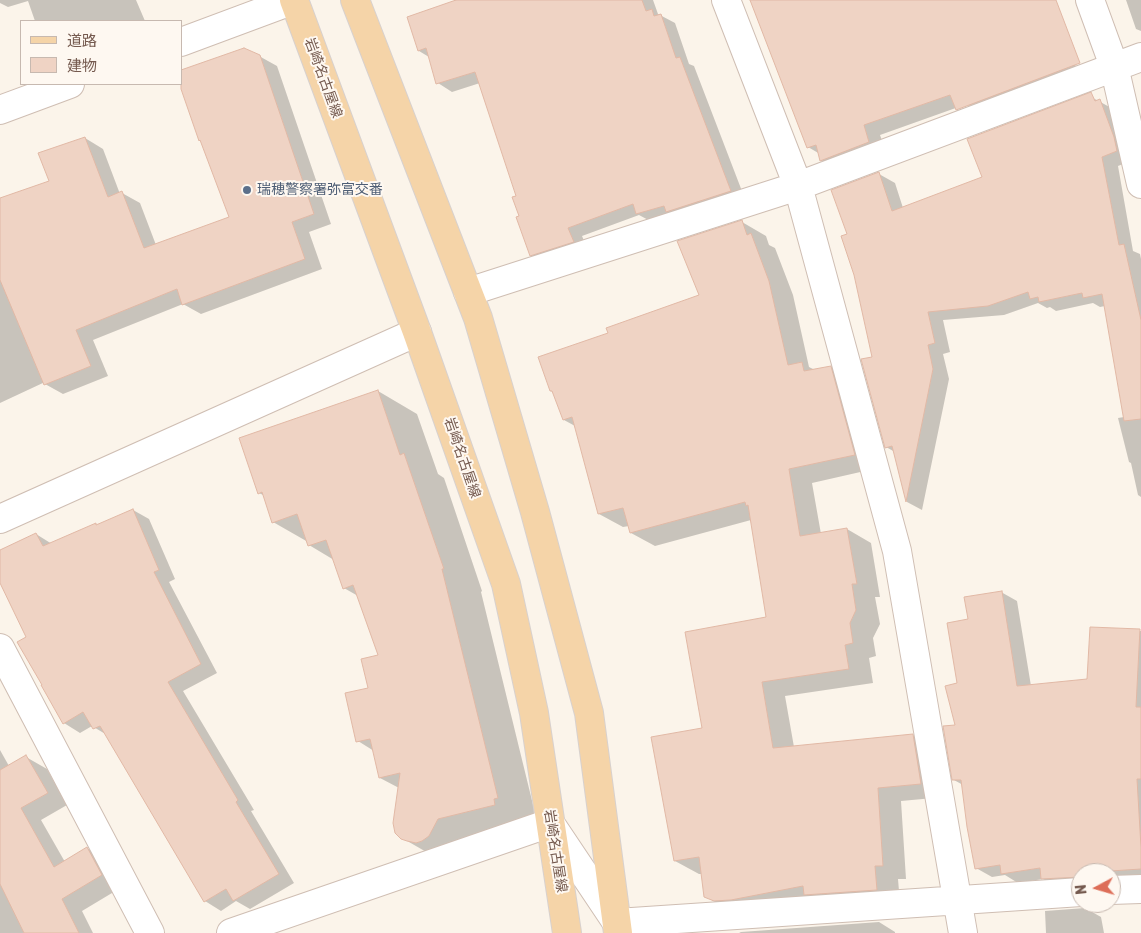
<!DOCTYPE html>
<meta charset="utf-8">
<style>
body{margin:0}
#map{position:relative;width:1141px;height:933px;overflow:hidden;background:#fbf4ea;font-family:Rubik,"Noto Sans JP",sans-serif}
canvas{display:block}
.legend{position:absolute;left:20px;top:20px;width:162px;height:65px;box-sizing:border-box;background:#fef8f1;border:1px solid #c7b9b0;margin:0;padding:6px 9px;list-style:none;font-size:15px;color:#755a4f}
.legend li{display:flex;align-items:center;gap:10px;height:25px}
.legend b{width:25px;border:1px solid #c7b9b0}
.north{position:absolute;left:1071px;top:863px;width:50px;height:50px;box-sizing:border-box;background:#fef8f1;border:1px solid #c7b9b0;border-radius:50%;rotate:264deg;font-size:14px;font-weight:700;line-height:20px;text-align:center;color:#755a4f}
.north::after{content:'';display:block;margin:auto;width:18px;height:22px;background:#dd6e58;clip-path:polygon(50% 0,100% 100%,50% 72%,0 100%)}
</style>
<div id="map">
<canvas width="1141" height="933"></canvas>
<ul class="legend">
<li><b style="height:6px;background:#f5d4a8"></b>道路</li>
<li><b style="height:14px;background:#efd3c4"></b>建物</li>
</ul>
<div class="north">N</div>
</div>
<script>
const g = document.querySelector('canvas').getContext('2d');
g.lineJoin = 'round';
function fill(path, color) { g.fillStyle = color; g.fill(path, 'evenodd'); }
const shape = rows => new Path2D(rows.map(r => 'M' + r).join(''));
function strokePath(path, color, width, dash) { g.strokeStyle = color; g.lineWidth = width; g.lineCap = dash ? 'butt' : 'round'; g.setLineDash(dash || []); g.stroke(path); }
function write(font, color, halo, rows, align = 'center') {
  g.font = font + ' Rubik,"Noto Sans JP",sans-serif'; g.lineWidth = 4; g.setLineDash([]); g.textBaseline = 'middle'; g.strokeStyle = halo; g.fillStyle = color; for (const [text, x, y, turn = 0] of rows) {
    g.save(); g.translate(x, y); g.rotate((+turn || 0) * Math.PI / 180); g.textAlign = isNaN(turn) ? turn : align; if (halo) g.strokeText(text, 0, 0); g.fillText(text, 0, 0); g.restore();
  }
}
const shadow = shape([
 [0,0,136,0,145,21,35,21,28,1,8,7,0,3],
 [454,0,653,0,658,14,675,23,689,64,694,66,745,199,652,222,639,215,582,236,588,250,546,263,531,255,520,216,518,196,480,83,452,92,438,83,429,57,419,51,455,2],
 [752,0,1053,0,1076,67,969,106,967,104,880,135,886,152,838,170,821,160,820,154,808,147],
 [1126,0,1141,0,1141,31,1136,29],
 [259,56,277,66,331,224,309,232,322,269,201,314,183,304,93,340,108,376,63,394,45,384,45,382,0,403,0,200,50,182,85,138,103,149,120,194,122,193,140,203,156,245,231,218,202,141,200,140,181,84],
 [1093,98,1115,110,1133,160,1118,166,1133,251,1140,254,1141,259,1141,497,1138,495,1131,463,1129,462,1118,418,1124,417,1105,306,1100,307,1093,303,1056,311,1050,307,1047,308,1038,303,1004,315,943,320,950,352,943,354,949,379,922,510,907,502,895,452,886,447,873,358,848,234,879,174,895,183,903,208,984,178],
 [742,222,766,236,769,245,775,248,793,295,809,367,815,370,830,367,854,381,878,468,812,483,821,534,847,529,871,543,880,597,875,597,880,624,873,638,876,656,869,658,873,683,785,696,794,747,912,735,936,749,945,797,901,801,906,879,898,879,900,903,729,910,705,896,702,874,699,874,675,861,703,729,768,618,751,520,655,546,631,533,629,526,623,527,599,514,575,426,564,420,553,392,551,391,610,334,700,296],
 [378,391,417,414,438,474,444,478,482,591,481,592,537,821,442,861,402,838,399,788,380,778,374,751,358,741,370,689,380,656,358,596,344,588,334,560,309,545,308,542,273,522,265,496,259,493],
 [133,510,149,519,175,579,169,582,217,673,183,691,254,810,251,811,294,883,250,909,236,901,221,911,205,901,107,735,92,726,80,733,64,723,28,638,0,580,0,552,36,534,52,544,96,525,98,526],
 [1001,592,1017,601,1031,686,1089,680,1091,628,1141,631,1141,879,1111,881,1111,873,1081,873,1081,886,1058,887,1043,879,1018,883,1005,875,992,877,976,868,963,785,954,780,958,684,969,620],
 [0,750,9,766,26,757,47,769,67,805,41,820,65,862,87,848,107,860,122,887,82,911,93,933,0,933],
 [1085,908,1101,917,1104,933,1044,933,1046,933,1045,911],
 [879,922,895,932,895,933,739,933,741,932]
]);
const building = shape([
 [456,0,642,0,646,11,652,9,654,16,661,14,676,58,680,57,731,191,666,212,664,206,636,214,633,204,568,228,574,242,530,256,516,217,519,216,512,197,516,196,475,72,436,84,426,48,418,51,407,17,456,0],
 [750,0,1056,0,1080,63,956,110,950,95,864,125,869,142,820,161,816,145,807,148,750,0],
 [244,48,260,55,314,214,292,222,305,259,182,305,177,289,76,330,91,366,44,385,0,280,0,198,49,181,38,153,85,137,108,197,122,191,144,248,229,217,200,140,199,141,181,89,181,70,244,48],
 [1091,92,1095,101,1100,99,1114,137,1117,151,1102,157,1119,245,1124,244,1141,320,1141,419,1124,421,1102,294,1083,298,1082,293,1039,302,1038,297,1030,299,1028,292,988,306,928,312,935,343,928,345,933,369,906,502,892,446,885,448,861,359,872,357,854,275,841,236,847,234,831,190,879,172,892,211,982,177,967,139,1091,92],
 [742,220,747,235,751,233,769,281,788,365,802,362,804,371,831,366,855,455,789,469,800,536,847,528,857,584,852,584,856,610,850,623,853,643,845,645,849,669,762,682,773,748,913,734,921,784,878,788,883,866,875,866,877,890,804,895,803,886,731,900,714,901,704,897,699,857,674,861,651,737,702,728,685,632,766,617,748,505,746,506,745,502,630,533,623,508,598,514,572,417,563,420,552,391,550,391,538,357,608,333,606,328,699,295,677,241,742,220],
 [378,390,400,455,404,453,444,569,442,569,498,798,494,799,495,805,438,819,429,836,422,841,416,843,407,841,401,839,395,833,393,823,400,773,379,778,370,739,356,742,345,693,368,688,361,659,378,655,353,585,343,589,326,540,308,546,297,514,272,523,262,492,258,494,239,438,378,390],
 [133,509,159,570,154,572,201,664,168,682,238,800,236,802,279,874,233,901,226,889,204,902,100,726,93,729,83,712,63,724,41,685,42,685,17,642,26,637,0,583,0,550,36,533,43,546,96,523,96,525,133,509],
 [1002,591,1017,686,1087,679,1090,627,1140,629,1136,707,1141,707,1141,779,1137,779,1141,847,1141,869,1080,873,1081,877,1041,879,1040,868,1001,874,1000,865,975,869,967,827,961,780,952,780,943,726,955,725,945,686,957,683,947,623,968,619,964,597,1002,591],
 [26,755,48,793,21,808,54,867,87,847,102,875,62,899,79,933,24,933,0,884,0,770,26,755]
]);
const minor = shape([
 [726,0,798,186,897,551,963,933],
 [1090,0,1114,66,1141,184],
 [181,42,294,0],
 [0,110,70,84],
 [468,292,798,186,1141,57],
 [0,519,417,332],
 [0,648,150,933],
 [1111,890,1141,889],
 [231,933,550,823,617,923,1081,892]
]);
const major = shape([
 [294,0,417,332,506,584,534,713,567,933],
 [355,0,478,318,535,512,589,713,618,933]
]);
const markers = [
 [247,190,5,"#5c6f8a"]
];
const streetNames = [
 ["岩崎名古屋線",323,78,70],
 ["岩崎名古屋線",462,458,71],
 ["岩崎名古屋線",555,851,81]
];
const serviceNames = [
 ["瑞穂警察署弥富交番",257,190]
];
fill(shadow, '#0003');
fill(building, '#efd3c4');
strokePath(building, '#e1b8a5', 1);
strokePath(minor, '#cfbeb3', 30);
strokePath(major, '#d8d1ce', 30);
strokePath(minor, '#fff', 28);
strokePath(major, '#f5d4a8', 28);
for (const [x, y, r, color] of markers) { const dot = new Path2D(); dot.arc(x, y, r, 0, 2 * Math.PI); g.fillStyle = color; g.fill(dot); strokePath(dot, '#fef8f1', 2); }
write('14px', '#755a4f', '#fef8f1', streetNames);
write('14px', '#4e5e75', '#fef8f1', serviceNames, 'left');
</script>
